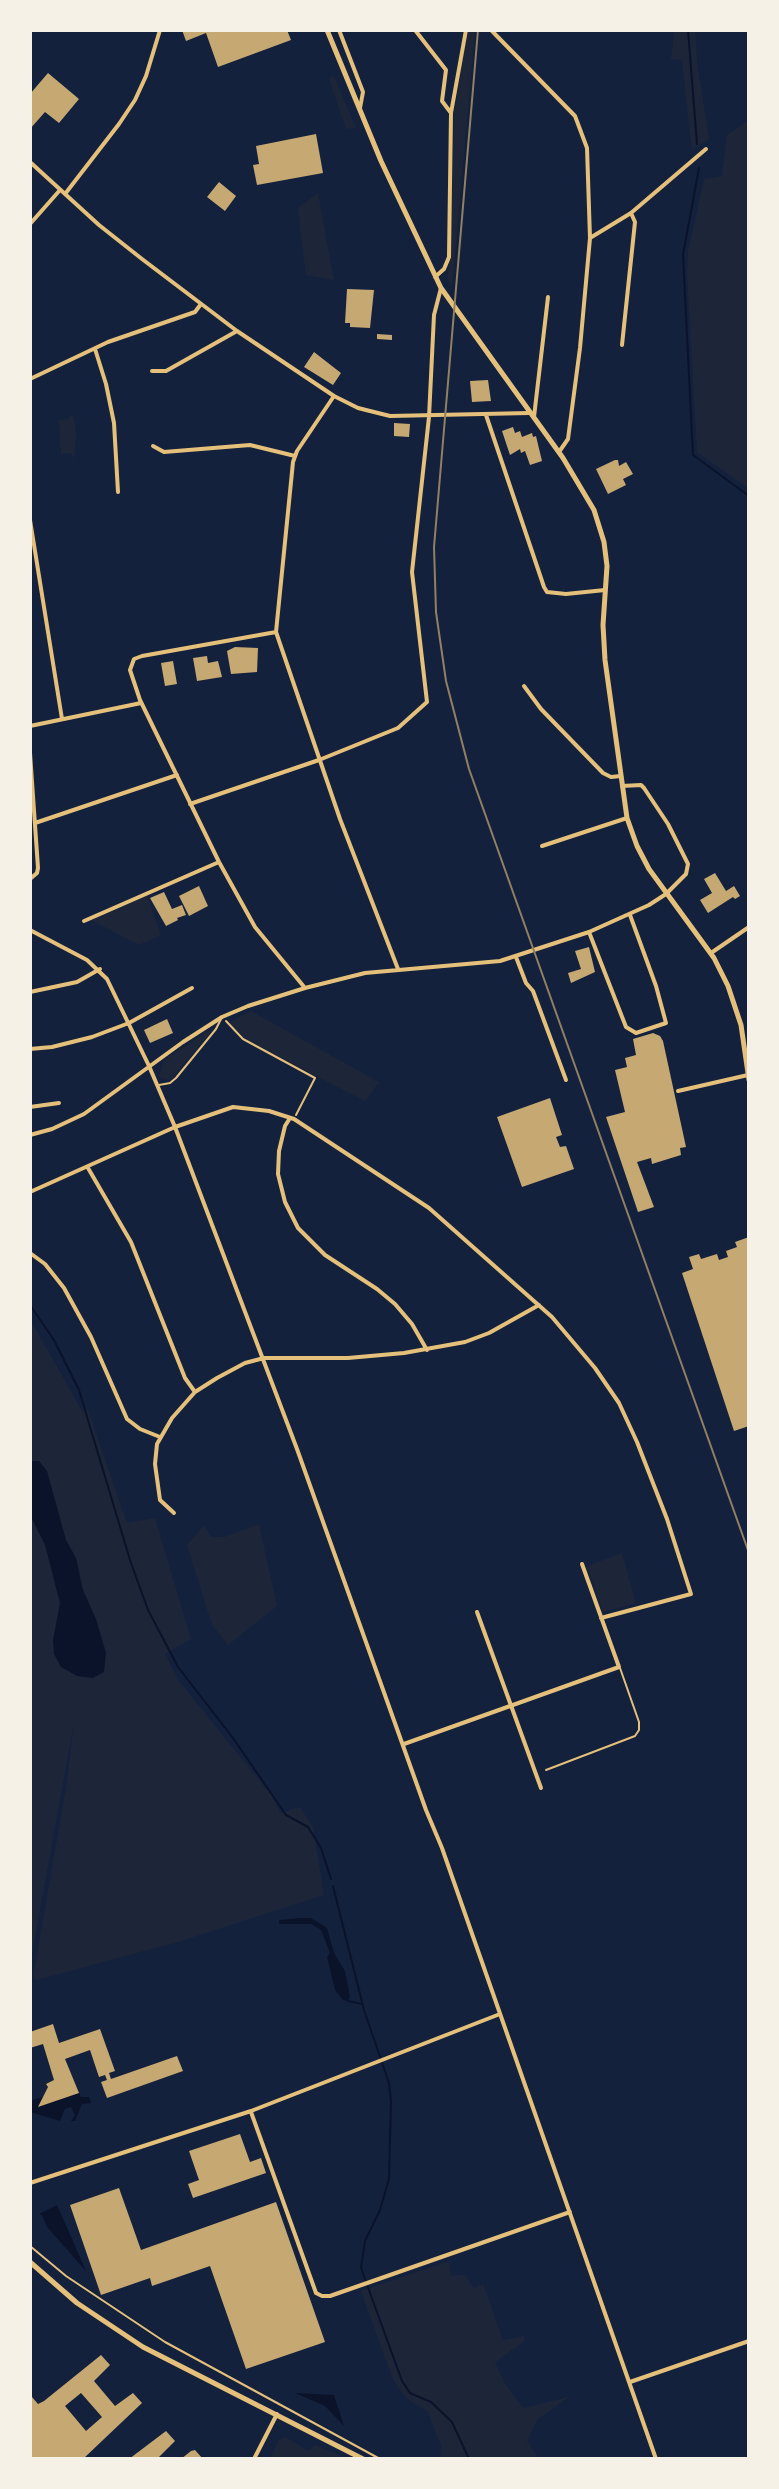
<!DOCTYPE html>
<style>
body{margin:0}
#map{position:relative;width:779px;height:2489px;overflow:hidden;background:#14213d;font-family:Rubik,sans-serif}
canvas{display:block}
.frame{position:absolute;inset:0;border:32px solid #f6f1e7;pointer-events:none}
</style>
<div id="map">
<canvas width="779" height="2489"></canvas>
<div class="frame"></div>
</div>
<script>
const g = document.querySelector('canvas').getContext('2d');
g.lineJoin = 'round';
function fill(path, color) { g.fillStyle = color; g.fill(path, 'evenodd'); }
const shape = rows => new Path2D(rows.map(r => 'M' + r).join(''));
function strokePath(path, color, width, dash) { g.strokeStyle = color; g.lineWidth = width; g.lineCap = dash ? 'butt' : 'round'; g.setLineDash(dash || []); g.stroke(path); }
const green = shape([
 [468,30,475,30,452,288,447,278,451,258,454,114],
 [674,30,695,30,697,62,709,139,692,150,682,60,671,59],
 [334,76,356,128,346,129,329,78],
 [749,120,749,489,697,452,687,274,688,251,704,179,722,176,727,135],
 [318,193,334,280,306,275,298,208],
 [70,415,74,417,76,435,74,459,71,453,61,454,59,420,68,419],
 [147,896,161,935,139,945,91,920],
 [251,1011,379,1082,365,1101,250,1042,229,1023],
 [208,1031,210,1033,172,1078,169,1080,159,1077,164,1060],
 [30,1319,82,1411,88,1410,127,1523,155,1518,191,1639,165,1654,178,1680,272,1796,280,1813,300,1807,313,1827,324,1895,181,1941,37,1980,33,1978,67,1781,74,1722,30,1965],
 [259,1524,277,1606,228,1645,212,1625,187,1545,204,1525,211,1537,224,1537],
 [622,1553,636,1603,603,1612,587,1566],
 [449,2261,451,2276,465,2275,474,2288,483,2284,503,2340,524,2336,525,2341,495,2362,504,2382,523,2408,569,2397,537,2420,527,2441,539,2459,440,2459,441,2446,428,2412,406,2398,393,2380,361,2291],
 [285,2437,309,2451,315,2445,349,2459,270,2459,279,2440]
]);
const water = shape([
 [30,1461,39,1461,47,1471,66,1540,76,1558,83,1590,96,1619,106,1653,104,1672,93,1678,77,1676,61,1667,54,1654,53,1640,60,1603,45,1545,30,1515],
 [299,1918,311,1918,327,1928,334,1953,345,1971,350,1997,348,2001,343,2000,335,1990,327,1957,330,1953,321,1930,311,1924,279,1924,279,1920],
 [79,2093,81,2097,89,2097,91,2103,82,2104,75,2121,71,2121,75,2115,71,2107,65,2109,60,2121,30,2112,30,2101,43,2097,39,2106],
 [57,2205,86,2271,47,2227,42,2215,39,2214],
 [295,2393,334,2395,344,2426,325,2406]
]);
const stream = shape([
 [688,30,697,144],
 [699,168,683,255,693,455,749,496],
 [30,1305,54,1340,79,1390,130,1560,148,1610,178,1667,233,1738,286,1815,308,1827,321,1848,331,1879],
 [333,1886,364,2010,389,2083,391,2102,389,2179,380,2210,365,2241,361,2268,402,2381,410,2393,431,2402,452,2422,469,2459],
 [348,2001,362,2004]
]);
const building = shape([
 [182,30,287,30,291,40,218,67,206,33,186,41],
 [48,73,79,99,59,123,45,112,30,129,30,94],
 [316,134,323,173,257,185,253,165,259,164,256,146],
 [219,182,236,196,225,211,207,197],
 [347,289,374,290,370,328,350,327,350,323,345,323],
 [377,334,392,335,392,340,377,339],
 [314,352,341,373,333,385,304,367],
 [488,380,491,401,472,402,470,381],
 [394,423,410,424,409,437,394,436],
 [513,427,515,433,520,431,522,437,532,433,533,437,536,436,542,461,530,465,525,451,521,453,520,449,510,455,502,431],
 [615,460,618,460,619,466,626,462,633,474,623,479,626,485,608,494,596,469],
 [235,647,258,648,257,672,231,674,227,651],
 [207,656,208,663,218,661,222,677,197,681,193,658],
 [173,661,177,684,165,686,161,663],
 [715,873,726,891,734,886,740,896,735,899,733,897,708,913,700,900,712,893,704,879],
 [199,886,208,906,189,916,179,896],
 [164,892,172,909,182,905,186,915,177,918,178,920,166,926,150,898],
 [589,947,595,972,571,983,568,973,581,969,575,951],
 [167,1019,173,1033,150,1043,144,1030],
 [653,1033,660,1036,663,1041,686,1147,680,1148,681,1155,652,1164,651,1158,637,1162,654,1207,638,1212,606,1117,625,1112,615,1070,627,1067,625,1058,636,1055,633,1039],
 [550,1098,562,1135,556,1137,560,1147,566,1146,574,1169,522,1187,497,1117],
 [749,1237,749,1426,734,1431,682,1273,693,1269,689,1257,699,1254,701,1259,717,1254,719,1260,728,1257,726,1251,737,1247,735,1242],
 [53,2024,59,2043,100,2029,115,2071,109,2073,111,2079,177,2056,183,2071,107,2098,101,2082,107,2080,105,2075,99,2077,90,2050,65,2059,79,2093,38,2107,48,2087,46,2084,54,2080,43,2044,30,2048,30,2032],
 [240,2134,250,2162,261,2158,266,2173,193,2198,188,2184,199,2180,189,2151],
 [119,2188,141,2250,276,2202,325,2342,246,2369,210,2266,152,2286,150,2278,101,2295,70,2205],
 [101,2355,110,2365,94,2381,115,2406,133,2393,142,2403,83,2459,32,2459,30,2399,32,2397,38,2404,44,2401],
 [81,2393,102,2417,86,2431,65,2406],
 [166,2431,175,2441,157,2459,129,2459],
 [195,2450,203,2459,181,2459,191,2451]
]);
const path = shape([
 [226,1021,243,1039,315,1078,296,1115],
 [30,2246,66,2276,165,2342,380,2459]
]);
const service = shape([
 [159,1085,170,1083,176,1078,216,1029,221,1019],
 [546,1770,635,1736,639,1730,639,1722,620,1668]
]);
const minor = shape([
 [339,30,363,92,360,108],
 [415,30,446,70,442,101,451,113],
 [492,31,575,116,587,148,590,238,580,348,568,439,559,452],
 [30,162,99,225,142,259,237,331,334,396,358,408,390,416,529,413],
 [65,194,119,124,135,100,146,76,160,30],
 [30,224,60,190],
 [590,238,631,213,706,149],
 [435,277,444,269,449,257,451,113,466,30],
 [622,345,635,222,631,213],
 [95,349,106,384,114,423,118,492],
 [152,371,166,371,237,331],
 [30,379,108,342,195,312,201,304],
 [334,396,297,451,293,462,276,632,340,819,398,969],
 [486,415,544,587,547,592,566,594,605,590],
 [534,417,548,297],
 [153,446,164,452,250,445,295,456],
 [30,520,62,719],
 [276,632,142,656,134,659,130,670,140,700,219,862,255,927,305,988],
 [524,686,541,709,603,773,611,777,621,776],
 [30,726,141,703],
 [30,753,38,868,37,873,30,879],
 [190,804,319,760,398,728,427,702,412,572,429,417,434,315,441,288],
 [35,823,177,775],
 [542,846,627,818],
 [84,921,219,862],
 [30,930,87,960,107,979,149,1066,175,1127,297,1449,426,1810,442,1848,656,2459],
 [589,932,626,1027,636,1033,666,1023,656,986,630,915],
 [711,953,749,927],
 [516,957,526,983,533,991,566,1080],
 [30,992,77,982,100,969],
 [30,1049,52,1047,92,1037,129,1023,192,988],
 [678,1091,748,1075],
 [30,1107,59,1103],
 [290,1118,285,1126,279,1151,278,1174,285,1202,298,1228,325,1255,377,1289,395,1304,412,1324,427,1350],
 [30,1135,52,1129,84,1114,183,1042,222,1017,248,1006,305,988,365,973,500,961,589,932,649,905,666,894,686,874,688,864,668,824,644,788,641,785,622,786],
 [88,1168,131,1242,185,1378,195,1392],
 [30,1192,175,1127,233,1107,269,1111,294,1119,429,1208,552,1317,595,1368,619,1403,637,1442,667,1519,691,1594,601,1618],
 [30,1253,45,1264,64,1288,91,1337,127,1419,140,1429,160,1437],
 [174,1513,160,1500,155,1464,157,1444,172,1418,195,1392,217,1378,245,1363,264,1358,348,1358,404,1353,465,1342,489,1333,539,1305],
 [477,1612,541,1788],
 [404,1744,619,1667,582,1564],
 [251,2112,316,2293,322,2296,330,2296,570,2212],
 [30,2183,251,2111,500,2014],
 [630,2382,749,2341],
 [254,2459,277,2414]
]);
const tertiary = shape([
 [327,30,381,161,441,288,563,458,594,510,604,542,607,566,603,625,605,660,627,818,637,846,649,869,714,958,728,986,741,1025,749,1080],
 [30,2262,77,2303,143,2347,363,2459]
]);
const rail = shape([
 [478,30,434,547,436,612,446,681,469,769,749,1553]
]);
fill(green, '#1d2539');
fill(water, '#0b132b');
strokePath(stream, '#0b132b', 2);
fill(building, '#c6a872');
strokePath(path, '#e5c07b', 2);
strokePath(service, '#e5c07b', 2);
strokePath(minor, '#e5c07b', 4);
strokePath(tertiary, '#e5c07b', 5);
strokePath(rail, '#918062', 2);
</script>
